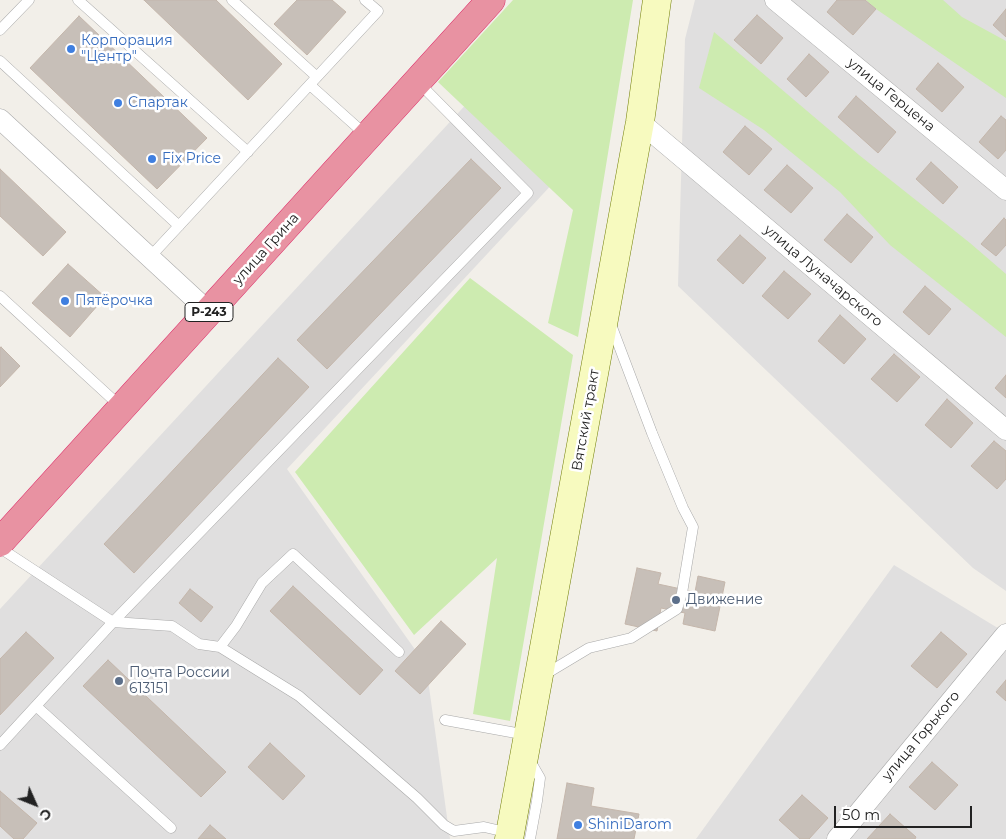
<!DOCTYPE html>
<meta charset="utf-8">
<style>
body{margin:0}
#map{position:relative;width:1006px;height:839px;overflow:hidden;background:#f2efe9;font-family:Montserrat,sans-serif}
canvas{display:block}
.north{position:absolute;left:10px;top:779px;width:50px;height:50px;-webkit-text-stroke:4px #fff;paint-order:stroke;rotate:134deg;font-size:14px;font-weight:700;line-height:20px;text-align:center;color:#222}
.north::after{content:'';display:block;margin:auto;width:18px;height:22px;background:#222;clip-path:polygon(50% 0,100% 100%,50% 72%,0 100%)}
.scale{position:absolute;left:834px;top:806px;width:138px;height:22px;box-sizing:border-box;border:2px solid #222;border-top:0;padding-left:6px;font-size:15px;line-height:18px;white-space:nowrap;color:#222;-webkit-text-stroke:4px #fff;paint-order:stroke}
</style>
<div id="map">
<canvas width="1006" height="839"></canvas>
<div class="north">С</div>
<div class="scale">50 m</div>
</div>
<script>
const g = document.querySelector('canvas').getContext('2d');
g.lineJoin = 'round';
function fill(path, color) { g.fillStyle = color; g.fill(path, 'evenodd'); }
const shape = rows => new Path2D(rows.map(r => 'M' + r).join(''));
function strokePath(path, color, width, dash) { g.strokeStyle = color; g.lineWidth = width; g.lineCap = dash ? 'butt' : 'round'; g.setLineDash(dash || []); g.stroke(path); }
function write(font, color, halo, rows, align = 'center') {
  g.font = font + ' Montserrat,sans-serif'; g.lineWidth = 5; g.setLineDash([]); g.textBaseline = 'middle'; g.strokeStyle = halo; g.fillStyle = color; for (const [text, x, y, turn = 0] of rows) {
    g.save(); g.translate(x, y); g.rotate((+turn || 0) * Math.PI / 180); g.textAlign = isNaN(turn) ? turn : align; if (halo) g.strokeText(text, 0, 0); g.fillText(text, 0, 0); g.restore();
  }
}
const residential = shape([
 [695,0,1006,0,1006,591,973,568,678,286,685,39],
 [472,98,556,180,287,469,426,665,450,839,0,839,0,609],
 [894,565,1006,633,1006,839,696,839]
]);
const grass = shape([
 [513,0,633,0,578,337,548,323,573,210,438,82],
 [866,0,943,0,962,17,1006,41,1006,98,876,9],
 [714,32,859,155,970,243,1006,274,1006,337,890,245,840,192,764,130,699,88],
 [470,278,573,355,510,721,473,714,497,558,414,635,295,472]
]);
const building = shape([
 [144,0,216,0,282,64,248,100,144,0],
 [297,0,332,0,346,12,307,55,274,24,297,0],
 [837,0,865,0,876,9,853,35,827,12,837,0],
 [1006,9,1006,37,993,25,1006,9],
 [757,15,783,38,761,64,734,40,757,15],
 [79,16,207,138,157,189,30,68,79,16],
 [809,54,829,72,806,97,787,79,809,54],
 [938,63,964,87,942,112,916,89,938,63],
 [856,96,896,132,878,153,838,117,856,96],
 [1001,116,1006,120,1006,150,998,159,979,142,1001,116],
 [745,126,772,149,749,175,723,152,745,126],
 [471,159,501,188,327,369,297,340,471,159],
 [931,162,958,187,943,204,916,179,931,162],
 [787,165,813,188,791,213,764,190,787,165],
 [0,169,66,232,43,256,0,216,0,169],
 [847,214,873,237,851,263,824,240,847,214],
 [1004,218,1006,220,1006,245,996,256,981,244,1004,218],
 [740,235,766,258,743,284,717,260,740,235],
 [68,264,105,297,70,337,32,303,68,264],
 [784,271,811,294,788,319,762,296,784,271],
 [925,286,951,309,929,335,903,312,925,286],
 [840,315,866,339,844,364,818,341,840,315],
 [1,347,20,366,0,387,0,348,1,347],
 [894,354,920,377,897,402,871,379,894,354],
 [278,358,309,387,134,573,104,544,278,358],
 [1006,375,1006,398,995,388,1006,375],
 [947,399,973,423,951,448,925,425,947,399],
 [994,441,1006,451,1006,479,997,489,971,466,994,441],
 [637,568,661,573,658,584,695,592,698,576,725,582,715,631,683,624,685,613,661,608,657,631,625,624,637,568],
 [293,586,383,670,360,695,270,611,293,586],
 [190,589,213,607,201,622,179,603,190,589],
 [441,621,466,644,420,694,395,671,441,621],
 [26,632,54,658,0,715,0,659,26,632],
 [941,632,967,654,937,688,911,666,941,632],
 [108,660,226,772,201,797,83,686,108,660],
 [1006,680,1006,701,996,692,1006,680],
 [270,743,305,776,283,800,248,767,270,743],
 [932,762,958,785,935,810,909,787,932,762],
 [567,783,594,788,591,806,639,814,634,839,557,839,567,783],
 [0,791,37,823,23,839,14,839,0,826,0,791],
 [802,795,828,818,809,839,800,839,779,820,802,795],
 [890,814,916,837,915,839,867,839,890,814],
 [210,825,226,839,198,839,210,825]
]);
const lane = shape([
 [78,0,248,152],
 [232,0,317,77],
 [0,30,29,0],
 [0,61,179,226],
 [310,85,367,136],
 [150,257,378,11,365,0],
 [0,296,121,407],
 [0,548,113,622,172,626,199,644,220,647,236,626,262,583,293,554,399,652],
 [220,647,299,696,417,798,444,825,454,831,484,827,510,833],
 [544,675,589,648,631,638,677,609,682,593,693,527,683,508,652,433,610,322],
 [36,706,171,828],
 [445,720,527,735],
 [0,745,113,622,528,193,418,82],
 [529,759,540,778,537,801,530,839]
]);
const street = shape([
 [775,0,1006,190],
 [0,119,209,312],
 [640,122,1006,430],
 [837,839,1006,634]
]);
const secondary = shape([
 [509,839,640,122,657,0]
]);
const highway = shape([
 [0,542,491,0]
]);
const markers = [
 [71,49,5,"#3f7fe0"],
 [118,103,5,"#3f7fe0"],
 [152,159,5,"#3f7fe0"],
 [65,301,5,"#3f7fe0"],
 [676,600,5,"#5c6f8a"],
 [119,681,5,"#5c6f8a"],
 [578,825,5,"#3f7fe0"]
];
const shields = [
 [209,312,48]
];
const shieldNames = [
 ["Р-243",209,312]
];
const shopNames = [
 ["Корпорация",81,41],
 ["\"Центр\"",81,57],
 ["Спартак",128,103],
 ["Fix Price",162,159],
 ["Пятёрочка",75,301],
 ["ShiniDarom",588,825]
];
const streetNames = [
 ["улица Герцена",891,95,39],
 ["улица Грина",266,249,-48],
 ["улица Луначарского",823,276,40],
 ["Вятский тракт",586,420,-80],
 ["улица Горького",921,736,-50]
];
const serviceNames = [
 ["Движение",686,600],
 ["Почта России",129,673],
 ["613151",129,689]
];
fill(residential, '#e0dfdf');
fill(grass, '#cdebb0');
fill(building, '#c7bfb8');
strokePath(building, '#c4b6ab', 1);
strokePath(lane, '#a9a9a9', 11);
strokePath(street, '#a9a9a9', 21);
strokePath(secondary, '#707d05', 29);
strokePath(highway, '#dc2a67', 29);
strokePath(lane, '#fff', 10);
strokePath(street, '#fff', 20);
strokePath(secondary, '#f7fabf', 28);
strokePath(highway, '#e892a2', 28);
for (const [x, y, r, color] of markers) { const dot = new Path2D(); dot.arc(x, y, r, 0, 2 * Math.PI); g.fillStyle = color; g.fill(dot); strokePath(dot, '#fff', 2); }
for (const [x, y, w] of shields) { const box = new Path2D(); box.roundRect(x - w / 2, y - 9.5, w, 19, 4); g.fillStyle = '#fff'; g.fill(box); strokePath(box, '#222', 1); }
write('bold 12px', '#222', null, shieldNames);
write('14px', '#366cbe', '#fff', shopNames, 'left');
write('14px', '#222', '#fff', streetNames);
write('14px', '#4e5e75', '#fff', serviceNames, 'left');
</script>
